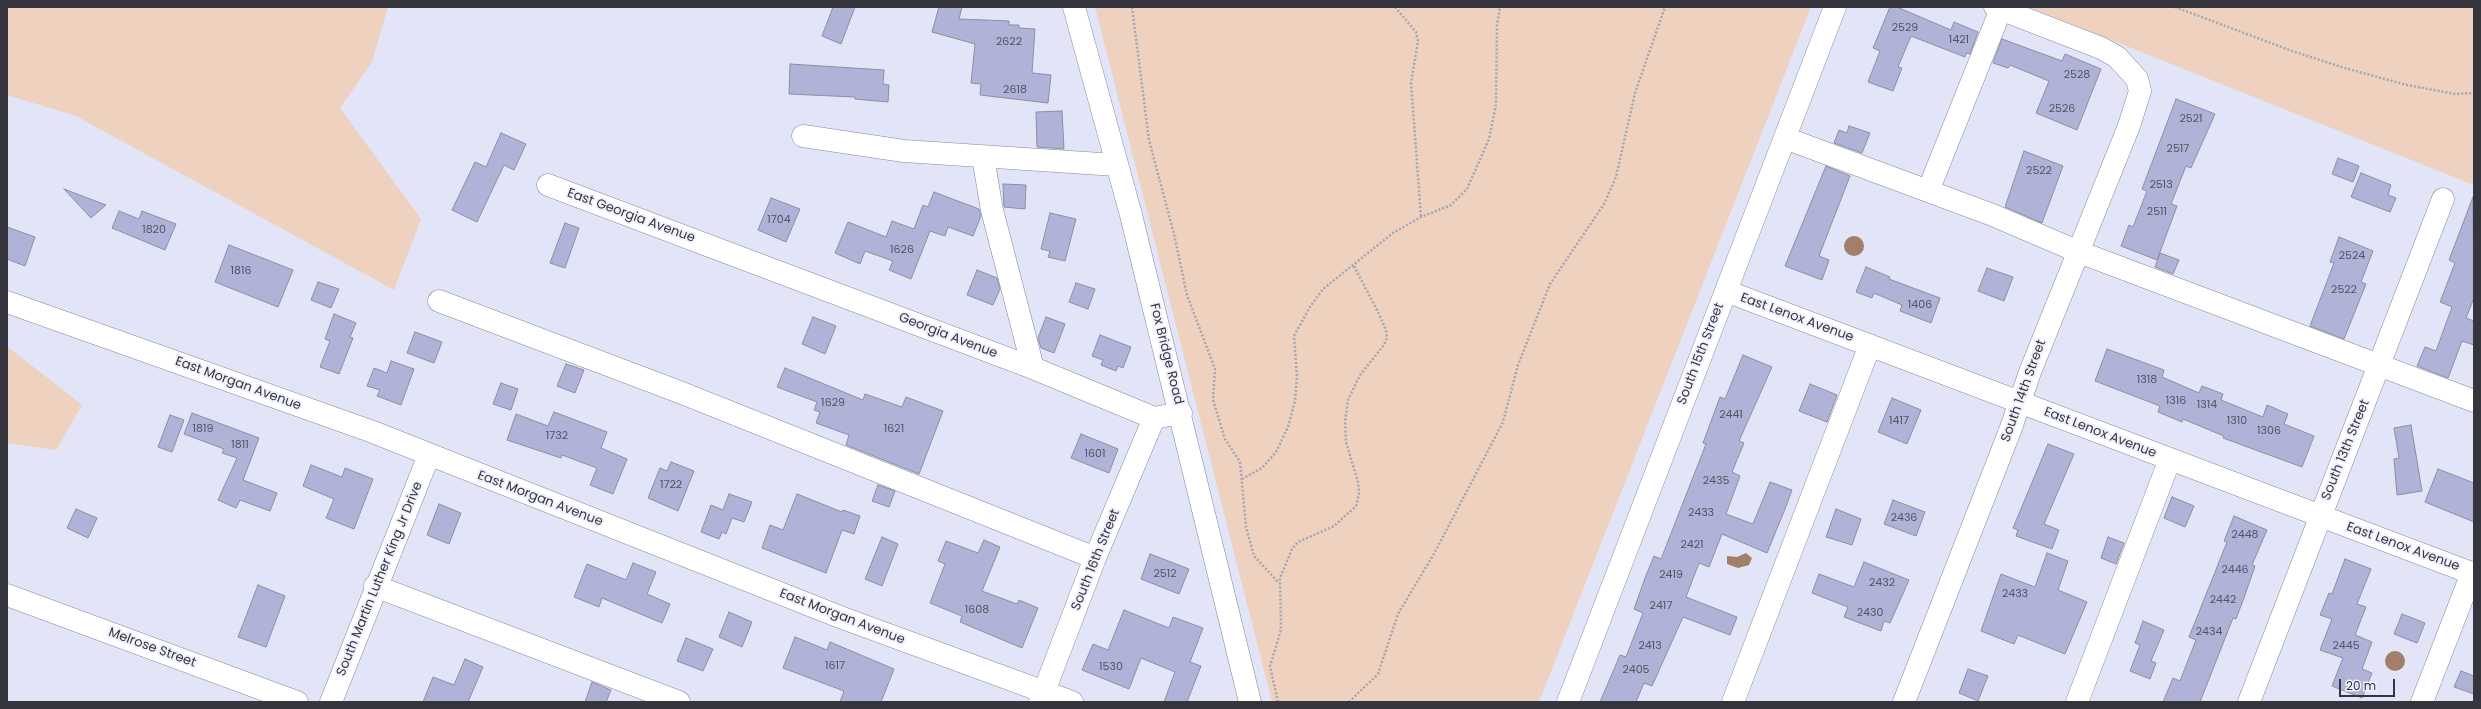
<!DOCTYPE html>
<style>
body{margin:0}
#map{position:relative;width:2481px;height:709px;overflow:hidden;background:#e2e4f7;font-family:Poppins,sans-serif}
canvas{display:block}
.frame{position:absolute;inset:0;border:8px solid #34353d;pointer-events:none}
.scale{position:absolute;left:2339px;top:679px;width:56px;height:18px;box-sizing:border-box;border:2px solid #34353d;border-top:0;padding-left:5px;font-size:12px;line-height:14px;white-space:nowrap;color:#34353d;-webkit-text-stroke:3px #f0f1fd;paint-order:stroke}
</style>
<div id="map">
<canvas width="2481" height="709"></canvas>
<div class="frame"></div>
<div class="scale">20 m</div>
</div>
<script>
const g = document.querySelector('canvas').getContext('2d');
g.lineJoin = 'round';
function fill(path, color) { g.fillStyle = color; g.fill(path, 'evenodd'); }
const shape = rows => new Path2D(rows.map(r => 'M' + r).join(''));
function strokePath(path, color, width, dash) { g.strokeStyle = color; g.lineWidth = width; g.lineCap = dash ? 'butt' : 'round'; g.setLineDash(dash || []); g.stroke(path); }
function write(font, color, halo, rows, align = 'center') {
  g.font = font + ' Poppins,sans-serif'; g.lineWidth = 4; g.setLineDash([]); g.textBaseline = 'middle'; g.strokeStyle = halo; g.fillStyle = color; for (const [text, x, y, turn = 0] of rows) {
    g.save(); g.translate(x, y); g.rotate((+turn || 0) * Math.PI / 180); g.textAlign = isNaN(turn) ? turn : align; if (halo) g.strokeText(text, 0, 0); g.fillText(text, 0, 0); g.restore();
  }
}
const green = shape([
 [7,7,388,7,372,62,340,108,421,219,394,290,76,116,7,95],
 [1095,7,1811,7,1539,702,1272,702],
 [2029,7,2474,7,2474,185],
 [7,346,82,405,56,450,7,443]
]);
const water = shape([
 '1844 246a10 10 0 1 1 20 0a10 10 0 1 1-20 0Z',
 [1746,553,1752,558,1749,565,1738,568,1727,564,1727,556,1737,557],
 '2385 661a10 10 0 1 1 20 0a10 10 0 1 1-20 0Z'
]);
const building = shape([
 [833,7,855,7,841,44,822,36,833,7],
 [939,7,962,7,959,19,1009,21,1009,25,1019,25,1019,28,1035,29,1032,73,1051,75,1048,103,980,95,981,84,971,83,975,44,932,32,939,7],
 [1890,7,1897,7,1951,30,1954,22,1978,32,1970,54,1966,53,1965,57,1911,36,1898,67,1902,68,1893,91,1868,82,1880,51,1873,48,1890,7],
 [2002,39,2062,61,2065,54,2101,69,2077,130,2036,113,2049,81,2010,65,2008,68,1993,63,2002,39],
 [790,64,884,70,883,84,889,85,888,102,855,99,855,97,789,94,790,64],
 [2176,99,2215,114,2191,168,2186,166,2171,204,2177,206,2157,260,2121,246,2129,225,2133,227,2147,191,2142,189,2176,99],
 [1062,111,1064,149,1037,147,1036,112,1062,111],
 [1849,126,1870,133,1862,153,1834,143,1839,130,1847,133,1849,126],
 [501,133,526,144,514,170,504,165,477,222,452,210,475,162,486,167,501,133],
 [2024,151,2063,166,2042,223,2005,207,2024,151],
 [2338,158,2359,166,2353,182,2332,174,2338,158],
 [1826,166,1850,176,1819,256,1829,260,1822,280,1785,266,1826,166],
 [2361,173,2391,185,2388,195,2396,198,2390,212,2351,197,2361,173],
 [1003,184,1026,185,1025,209,1004,207,1003,184],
 [64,189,106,205,91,218,64,189],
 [934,192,979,209,981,216,973,236,948,227,945,236,930,231,911,279,889,270,893,261,865,251,860,264,835,253,848,222,886,237,892,221,914,229,923,205,928,207,934,192],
 [2473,197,2474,298,2466,318,2474,321,2474,345,2462,341,2448,378,2417,366,2425,347,2436,351,2452,307,2440,302,2455,263,2449,260,2473,197],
 [771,198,800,209,786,242,758,230,771,198],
 [119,211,139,219,142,211,176,224,165,250,112,228,119,211],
 [1050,213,1076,219,1065,261,1048,257,1050,251,1041,249,1050,213],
 [565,223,579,228,565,268,550,263,565,223],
 [7,227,35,237,25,266,7,259,7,227],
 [2339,237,2373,251,2361,282,2366,284,2344,339,2310,326,2334,263,2330,262,2339,237],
 [229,245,293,270,278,307,215,282,229,245],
 [2160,253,2179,260,2173,274,2155,267,2160,253],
 [1866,267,1890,277,1889,279,1940,298,1931,323,1900,311,1902,305,1874,293,1872,298,1856,292,1866,267],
 [1987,268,2013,277,2004,301,1978,291,1987,268],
 [977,270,997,278,1000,289,993,305,967,295,977,270],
 [318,282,339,289,331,308,311,300,318,282],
 [1076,283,1095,289,1088,309,1069,302,1076,283],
 [334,314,356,323,350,337,353,338,339,374,320,367,330,341,325,339,334,314],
 [813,317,836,326,825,354,802,344,813,317],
 [1046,317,1065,324,1054,353,1041,348,1038,338,1046,317],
 [415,332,442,342,434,363,407,353,415,332],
 [1100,335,1131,347,1123,368,1118,366,1116,371,1101,365,1103,360,1092,356,1100,335],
 [2107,349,2164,370,2162,377,2199,393,2202,386,2223,394,2221,400,2263,417,2267,405,2288,414,2284,424,2314,436,2302,467,2223,438,2224,436,2183,419,2182,422,2158,412,2160,406,2095,381,2107,349],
 [1743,355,1772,367,1739,441,1744,443,1732,472,1740,476,1726,514,1753,524,1770,482,1792,490,1785,509,1767,553,1722,534,1709,567,1699,563,1686,597,1737,617,1730,635,1683,617,1652,686,1644,683,1636,702,1600,702,1620,655,1626,657,1643,613,1634,609,1645,578,1654,556,1661,559,1706,444,1703,443,1720,397,1725,399,1743,355],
 [391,361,414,369,401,405,377,396,380,390,367,386,374,368,387,373,391,361],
 [566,364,584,370,575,393,557,386,566,364],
 [785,368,863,400,865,394,902,407,906,397,943,411,919,474,846,445,849,435,816,423,820,412,814,410,817,402,777,387,785,368],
 [501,383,518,389,511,410,493,404,501,383],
 [1810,384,1837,395,1827,422,1799,411,1810,384],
 [1892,398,1921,410,1907,444,1878,432,1892,398],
 [554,412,607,432,601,448,627,459,613,494,590,485,597,468,562,455,561,458,507,440,516,414,548,426,554,412],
 [192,413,259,438,243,480,277,493,270,511,240,500,236,508,218,500,237,458,222,453,224,449,184,434,192,413],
 [170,415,184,420,172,452,158,447,170,415],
 [2411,425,2422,491,2397,495,2394,459,2399,458,2394,428,2411,425],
 [1081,434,1118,449,1109,473,1071,458,1081,434],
 [2048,444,2074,454,2044,524,2059,530,2052,549,2016,536,2018,530,2013,528,2048,444],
 [671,462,694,471,678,511,648,498,660,468,667,471,671,462],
 [311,465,342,477,345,468,373,479,354,529,326,518,334,499,303,486,311,465],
 [2438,469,2474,483,2474,522,2425,502,2438,469],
 [878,485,895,491,889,507,872,501,878,485],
 [729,494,752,502,744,522,732,518,726,534,722,532,719,539,701,532,711,505,723,510,729,494],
 [797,494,842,512,843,510,860,516,854,534,842,530,826,573,762,548,770,525,783,530,797,494],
 [2172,497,2194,506,2185,527,2164,518,2172,497],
 [1893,500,1925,512,1916,536,1884,524,1893,500],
 [439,504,461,513,449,544,427,535,439,504],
 [76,509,97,518,88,538,67,528,76,509],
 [1836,509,1861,519,1852,545,1826,537,1836,509],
 [2234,516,2267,530,2252,565,2255,566,2245,595,2236,619,2233,618,2200,702,2163,702,2173,678,2180,681,2196,640,2189,637,2227,542,2224,541,2234,516],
 [882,537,898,544,882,586,865,579,882,537],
 [2108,537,2124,543,2116,564,2101,558,2108,537],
 [984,540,1000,547,982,591,1017,604,1019,600,1038,608,1022,648,960,622,962,616,930,603,945,564,938,561,946,541,978,553,984,540],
 [2047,553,2068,561,2058,590,2087,602,2065,654,2018,635,2014,644,1981,631,2001,574,2035,587,2047,553],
 [1150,554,1189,569,1179,594,1141,579,1150,554],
 [2345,559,2371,569,2357,604,2366,607,2355,635,2372,642,2362,669,2372,673,2362,698,2332,686,2343,658,2320,650,2332,619,2320,615,2329,593,2332,594,2345,559],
 [1864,562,1909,580,1890,623,1884,621,1881,631,1844,617,1848,607,1812,593,1819,574,1854,587,1864,562],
 [633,563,656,572,647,594,670,604,662,623,602,598,599,607,574,597,587,564,626,580,633,563],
 [258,585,285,596,266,647,238,637,258,585],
 [1124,610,1169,628,1173,617,1203,628,1190,662,1201,666,1187,702,1164,702,1175,672,1141,658,1129,689,1082,670,1093,644,1108,650,1124,610],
 [729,612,752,622,742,647,719,637,729,612],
 [2402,614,2425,623,2417,643,2394,634,2402,614],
 [2143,621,2164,630,2151,661,2156,663,2150,679,2130,671,2140,645,2135,643,2143,621],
 [795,637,827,650,830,642,894,669,881,702,840,702,844,691,783,668,795,637],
 [686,638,713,649,703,671,677,661,686,638],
 [465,659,483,667,468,702,423,702,433,677,454,685,465,659],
 [1968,669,1988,676,1978,701,1959,693,1968,669],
 [2461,671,2474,676,2474,694,2454,687,2461,671],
 [592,682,611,690,606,702,585,702,592,682]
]);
const path = shape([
 [1132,7,1149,140,1174,234,1187,295,1215,369,1213,400,1225,439,1240,462,1246,527,1254,556,1279,583],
 [1395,7,1416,32,1418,41,1411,83,1421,217],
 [2175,7,2292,51,2348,69,2407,85,2455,94,2474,93],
 [1242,479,1262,468,1276,452,1288,427,1295,401,1297,376,1294,336,1310,307,1323,289,1393,233,1421,217,1451,205,1467,189,1489,139,1496,104,1497,25,1500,7],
 [1278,702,1270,666,1281,630,1280,578,1292,549,1298,542,1334,526,1356,506,1359,494,1358,482,1346,442,1345,421,1348,400,1360,375,1384,345,1387,338,1386,330,1378,312,1354,266],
 [1349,702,1378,674,1398,614,1435,552,1503,422,1518,365,1550,284,1604,204,1616,177,1635,93,1665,7]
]);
const minor = shape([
 [1074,7,1131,215,1250,702],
 [803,136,904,151,1116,165],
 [1785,138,1990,214,2079,252,2474,401],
 [983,157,992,210,1033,368],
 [548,185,1033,368,1154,418,1181,413],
 [1928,191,2001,9],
 [1726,291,2474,574],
 [439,301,682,393,1095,558],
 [7,302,373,432,840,617,1072,702],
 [375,586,679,702],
 [7,595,297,702],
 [331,702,429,455],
 [1040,702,1095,558,1154,418],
 [1568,702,1835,7],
 [1733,702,1870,345],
 [1904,702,2011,428,2030,372,2129,126,2140,91,2137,79,2117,57,2101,48,1995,7],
 [2077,702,2170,459],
 [2249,702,2443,199],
 [2422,702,2472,573]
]);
const numberNames = [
 ["2529",1905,28],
 ["1421",1959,40],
 ["2622",1009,42],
 ["2528",2077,75],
 ["2618",1015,90],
 ["2526",2062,109],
 ["2521",2191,119],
 ["2517",2178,149],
 ["2522",2039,171],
 ["2513",2161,185],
 ["2511",2157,212],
 ["1704",779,220],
 ["1820",154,230],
 ["1626",902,250],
 ["2524",2352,256],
 ["1816",241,271],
 ["2522",2344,290],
 ["1406",1920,305],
 ["1318",2147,380],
 ["1316",2176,401],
 ["1629",833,403],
 ["1314",2207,405],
 ["2441",1731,415],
 ["1417",1899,421],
 ["1310",2237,421],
 ["1819",203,429],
 ["1621",894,429],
 ["1306",2269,431],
 ["1732",557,436],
 ["1811",240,445],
 ["1601",1095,454],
 ["2435",1716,481],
 ["1722",671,485],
 ["2433",1701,513],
 ["2436",1904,518],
 ["2448",2245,535],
 ["2421",1692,545],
 ["2446",2235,570],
 ["2512",1165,574],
 ["2419",1671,575],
 ["2432",1882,583],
 ["2433",2015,594],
 ["2442",2223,600],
 ["2417",1661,606],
 ["1608",977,610],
 ["2430",1870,613],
 ["2434",2209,632],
 ["2413",1650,646],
 ["2445",2346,646],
 ["1617",835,666],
 ["1530",1111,667],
 ["2405",1636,670]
];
const streetNames = [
 ["East Georgia Avenue",631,216,20],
 ["East Lenox Avenue",1797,318,20],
 ["Georgia Avenue",948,336,21],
 ["Fox Bridge Road",1166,354,76],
 ["South 15th Street",1701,354,-69],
 ["East Morgan Avenue",238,384,20],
 ["South 14th Street",2024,391,-70],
 ["East Lenox Avenue",2100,433,21],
 ["South 13th Street",2346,450,-68],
 ["East Morgan Avenue",540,499,21],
 ["East Lenox Avenue",2403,547,20],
 ["South 16th Street",1096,560,-68],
 ["South Martin Luther King Jr Drive",380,579,-68],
 ["East Morgan Avenue",842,617,21],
 ["Melrose Street",152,648,20]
];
fill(green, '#eed2bf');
fill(water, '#a17f68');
fill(building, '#b0b2d8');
strokePath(building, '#8c8ea0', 1);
strokePath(minor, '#87899a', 23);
strokePath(path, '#a3a5b4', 2.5, [2, 2]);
strokePath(minor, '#fff', 22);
write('11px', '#535464', null, numberNames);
write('13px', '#34353d', '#f0f1fd', streetNames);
</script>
